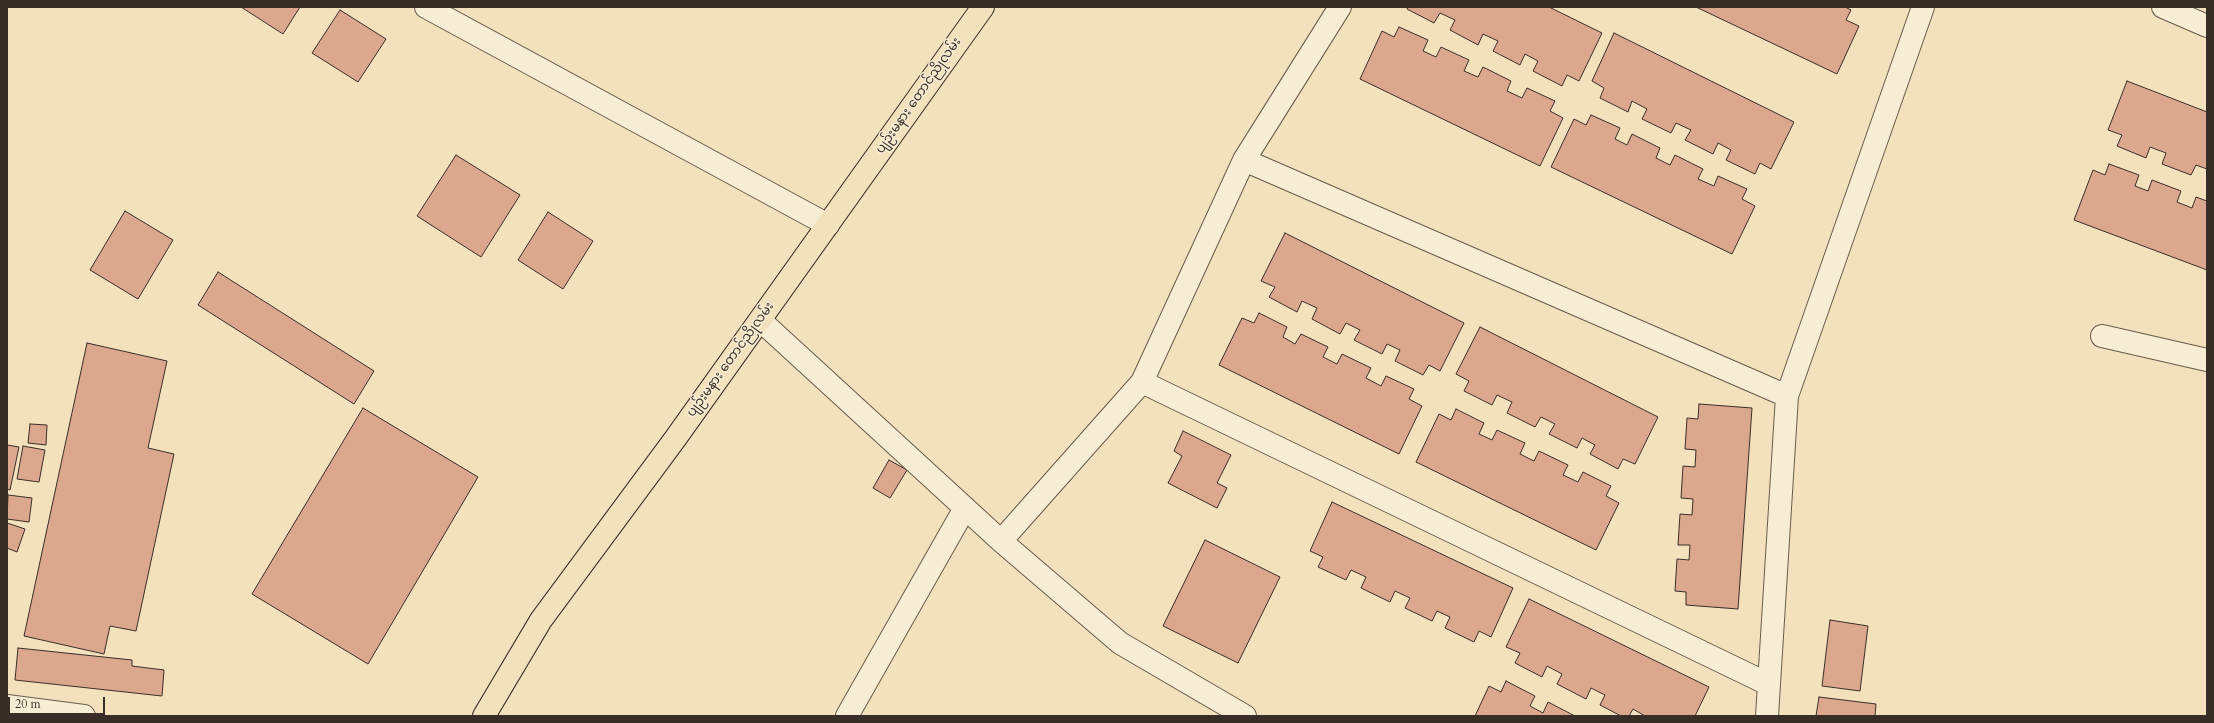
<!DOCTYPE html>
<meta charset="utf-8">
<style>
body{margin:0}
#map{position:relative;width:2214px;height:723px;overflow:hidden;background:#f3e1bd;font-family:Cardo,serif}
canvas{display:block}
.frame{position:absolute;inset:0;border:8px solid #392e27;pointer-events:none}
.scale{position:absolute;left:8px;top:697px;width:97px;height:18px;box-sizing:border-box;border:2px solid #392e27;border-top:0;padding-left:5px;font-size:12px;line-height:14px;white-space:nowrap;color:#392e27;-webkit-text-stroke:3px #f7ecd4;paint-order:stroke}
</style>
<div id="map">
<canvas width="2214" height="723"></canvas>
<div class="frame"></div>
<div class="scale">20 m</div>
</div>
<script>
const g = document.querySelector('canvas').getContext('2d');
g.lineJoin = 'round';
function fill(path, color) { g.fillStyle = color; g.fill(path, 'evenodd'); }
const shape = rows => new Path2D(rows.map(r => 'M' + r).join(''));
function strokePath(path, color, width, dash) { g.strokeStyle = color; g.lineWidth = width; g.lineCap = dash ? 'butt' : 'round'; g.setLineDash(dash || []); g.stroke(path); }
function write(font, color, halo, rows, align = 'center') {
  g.font = font + ' Cardo,"Noto Sans Myanmar",serif'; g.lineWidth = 3; g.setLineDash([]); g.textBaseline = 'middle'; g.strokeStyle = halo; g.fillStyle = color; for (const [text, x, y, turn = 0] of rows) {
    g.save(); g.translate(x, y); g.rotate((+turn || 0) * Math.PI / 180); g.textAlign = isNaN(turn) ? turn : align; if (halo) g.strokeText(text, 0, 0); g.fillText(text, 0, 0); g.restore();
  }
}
const building = shape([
 [241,7,300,7,283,34,241,7],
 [1408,7,1549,7,1602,33,1579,81,1567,75,1562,86,1533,71,1538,61,1525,54,1520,65,1493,51,1498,41,1483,34,1478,45,1450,30,1455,20,1440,13,1434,23,1407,9,1408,7],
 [1696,7,1845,7,1851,10,1846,20,1859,26,1837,74,1696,7],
 [340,10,386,39,358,82,312,53,340,10],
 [1399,27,1428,40,1423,51,1436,57,1441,47,1469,60,1464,71,1478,77,1483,67,1511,81,1507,91,1522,98,1527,88,1555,101,1550,111,1563,118,1540,166,1360,79,1382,31,1394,37,1399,27],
 [1614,33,1794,122,1771,169,1760,163,1755,174,1726,160,1731,150,1718,143,1713,154,1685,140,1691,130,1676,123,1671,133,1642,119,1647,109,1632,101,1628,112,1600,98,1604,88,1592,81,1614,33],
 [2127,81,2207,112,2207,169,2196,165,2191,175,2162,164,2166,153,2150,147,2146,158,2117,146,2122,135,2108,130,2127,81],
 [1591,115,1620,128,1615,139,1627,145,1632,134,1660,148,1656,158,1670,165,1675,155,1703,169,1698,179,1714,186,1718,176,1747,189,1742,199,1755,206,1732,254,1551,167,1574,119,1586,125,1591,115],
 [456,155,520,195,481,257,417,216,456,155],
 [2109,164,2139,175,2135,186,2148,191,2152,180,2181,191,2177,202,2192,208,2196,197,2207,201,2207,270,2074,220,2093,170,2105,175,2109,164],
 [125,211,173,240,138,299,90,270,125,211],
 [548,212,593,241,563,289,518,260,548,212],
 [1285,233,1464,323,1440,371,1429,365,1423,375,1395,361,1400,350,1387,344,1382,354,1354,340,1360,330,1346,323,1340,334,1312,319,1317,308,1302,301,1297,312,1269,297,1275,287,1261,281,1285,233],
 [218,272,374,371,354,404,198,305,218,272],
 [1259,313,1287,327,1283,337,1295,344,1301,334,1328,347,1323,357,1337,364,1342,354,1371,368,1366,378,1381,386,1386,376,1414,389,1409,399,1422,406,1399,454,1219,365,1242,318,1254,323,1259,313],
 [1480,327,1658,417,1635,464,1623,459,1618,469,1590,454,1595,445,1582,438,1577,448,1549,434,1555,424,1541,417,1535,427,1507,413,1512,402,1497,395,1492,405,1464,391,1469,381,1456,374,1480,327],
 [87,343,167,361,148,448,174,454,136,631,110,626,104,654,24,636,87,343],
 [1699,404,1752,408,1738,609,1686,605,1686,592,1675,591,1677,559,1689,560,1690,545,1678,545,1680,514,1692,515,1693,499,1681,498,1683,466,1695,467,1696,450,1685,449,1687,418,1698,419,1699,404],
 [363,408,478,477,368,664,252,594,363,408],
 [1456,409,1484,423,1479,434,1492,440,1497,430,1525,443,1520,454,1534,461,1539,451,1568,465,1563,475,1578,482,1583,472,1611,486,1606,496,1619,503,1596,550,1416,462,1439,414,1451,420,1456,409],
 [30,424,47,425,46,445,28,443,30,424],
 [1183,431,1231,455,1217,483,1227,488,1217,508,1168,483,1182,456,1174,451,1183,431],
 [7,445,19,447,10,490,7,489,7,445],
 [23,446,45,450,39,482,17,479,23,446],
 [889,460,907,470,890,498,873,488,889,460],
 [8,495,32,498,29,522,7,519,8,495],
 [1332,502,1513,588,1491,637,1479,631,1474,642,1445,628,1450,617,1437,611,1432,621,1405,608,1410,598,1395,591,1390,602,1361,588,1366,577,1351,570,1346,580,1318,567,1323,557,1310,551,1332,502],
 [7,523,25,529,17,552,7,548,7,523],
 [1205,540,1280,577,1238,663,1163,626,1205,540],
 [1529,599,1709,687,1695,716,1645,716,1633,709,1629,716,1621,716,1600,705,1605,695,1591,688,1586,699,1557,684,1562,674,1547,666,1542,677,1515,663,1520,653,1506,647,1529,599],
 [1830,620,1868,626,1860,691,1822,686,1830,620],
 [18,648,132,660,132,666,164,670,162,696,15,680,18,648],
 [1506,681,1535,696,1530,706,1543,713,1548,702,1575,716,1475,716,1489,686,1501,692,1506,681],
 [1819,697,1876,704,1875,716,1816,716,1819,697]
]);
const minor = shape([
 [426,7,828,225],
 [2163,7,2207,26],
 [1244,160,1787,396],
 [760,320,1001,541,1120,643,1245,716],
 [2102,336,2207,360],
 [1142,382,1768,684],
 [1001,541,1142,382,1244,160,1340,7],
 [7,706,84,716],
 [847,716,965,508],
 [1767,716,1787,396,1923,7]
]);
const major = shape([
 [484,716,541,620,675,439,983,7]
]);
const streetNames = [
 ["ပျဉ်းမနား တောင်ညိုလမ်း",919,96,-55],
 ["ပျဉ်းမနား တောင်ညိုလမ်း",731,360,-54]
];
fill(building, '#dca78f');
strokePath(building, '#392e27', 1);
strokePath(minor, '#685b4c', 24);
strokePath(major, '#392e27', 24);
strokePath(minor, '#f7ecd4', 22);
strokePath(major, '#f3e1bd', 22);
write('13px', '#392e27', '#f7ecd4', streetNames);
</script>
